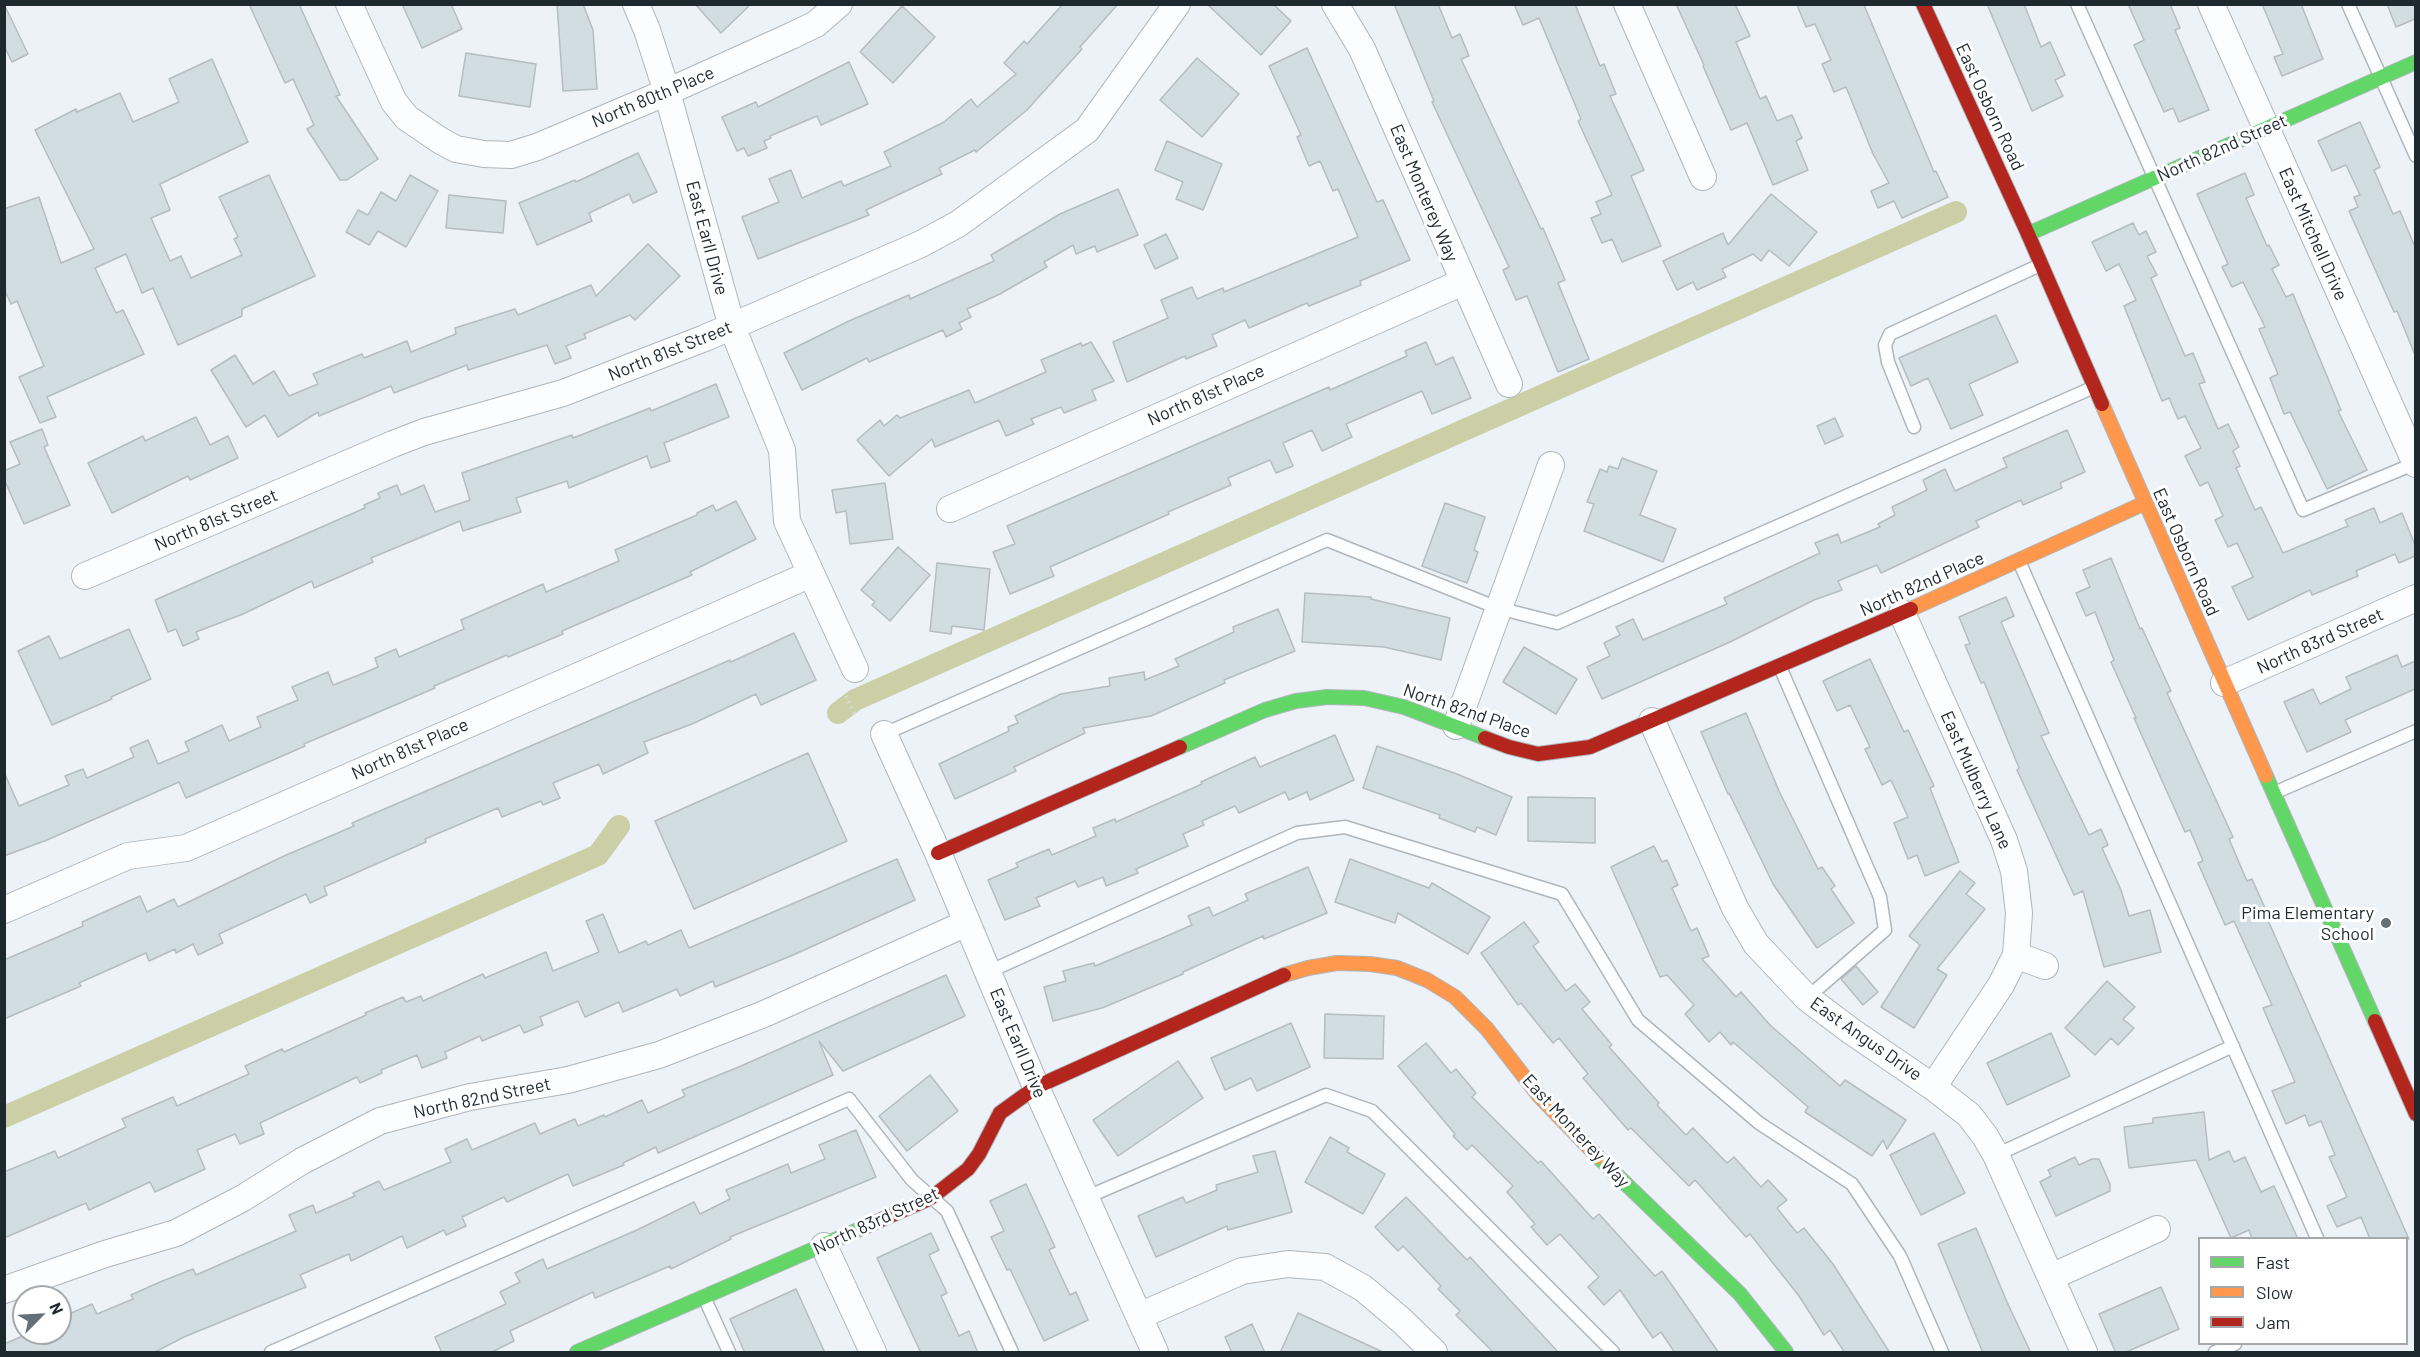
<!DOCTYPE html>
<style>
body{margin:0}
#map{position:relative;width:2420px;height:1357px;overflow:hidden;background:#ecf2f7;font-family:Barlow,sans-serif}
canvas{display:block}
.frame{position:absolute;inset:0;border:6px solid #1d282f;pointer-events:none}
.legend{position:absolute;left:2198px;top:1237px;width:210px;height:108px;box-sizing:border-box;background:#fff;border:2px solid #a5a9ac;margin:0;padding:8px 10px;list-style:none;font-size:18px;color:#1d282f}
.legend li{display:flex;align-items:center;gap:12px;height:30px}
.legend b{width:30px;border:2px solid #a5a9ac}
.north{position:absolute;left:12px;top:1285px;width:60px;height:60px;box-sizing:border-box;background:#fff;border:2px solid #a5a9ac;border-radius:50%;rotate:66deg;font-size:16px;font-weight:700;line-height:24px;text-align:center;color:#1d282f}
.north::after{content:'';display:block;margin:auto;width:21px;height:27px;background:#656f75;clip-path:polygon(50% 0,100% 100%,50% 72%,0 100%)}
</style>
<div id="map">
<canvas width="2420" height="1357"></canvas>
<div class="frame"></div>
<ul class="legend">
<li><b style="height:8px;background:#63d668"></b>Fast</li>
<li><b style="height:8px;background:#ff974d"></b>Slow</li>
<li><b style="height:8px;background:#b3261e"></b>Jam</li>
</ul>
<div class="north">N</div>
</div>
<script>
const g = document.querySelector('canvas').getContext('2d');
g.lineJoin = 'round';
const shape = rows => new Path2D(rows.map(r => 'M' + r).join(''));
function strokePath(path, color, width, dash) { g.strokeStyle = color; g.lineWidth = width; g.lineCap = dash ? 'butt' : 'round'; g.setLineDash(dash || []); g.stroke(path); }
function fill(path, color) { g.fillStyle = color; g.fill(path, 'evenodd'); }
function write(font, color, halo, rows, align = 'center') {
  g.font = font + ' Barlow,sans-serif'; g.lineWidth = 6; g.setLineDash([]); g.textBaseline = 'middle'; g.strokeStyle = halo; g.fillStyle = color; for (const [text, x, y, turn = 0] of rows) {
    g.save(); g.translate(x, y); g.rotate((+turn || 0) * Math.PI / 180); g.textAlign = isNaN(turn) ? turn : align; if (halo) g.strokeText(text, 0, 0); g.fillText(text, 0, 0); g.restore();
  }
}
const canal = shape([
 [838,713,855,700,1956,212],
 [4,1117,598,855,619,826]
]);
const building = shape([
 [4,4,28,54,12,62,4,46,4,4],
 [249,4,299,4,340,95,336,96,378,159,347,180,340,180,307,129,314,125,293,79,285,83,249,4],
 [402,4,451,4,462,29,422,48,402,4],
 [557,4,583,4,593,30,597,89,563,91,557,4],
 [695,4,751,4,721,33,695,4],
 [1063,4,1118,4,1080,47,1082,49,1027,110,976,152,975,150,939,168,942,174,866,210,869,215,758,259,742,217,779,202,769,179,791,170,802,198,841,181,844,186,891,166,884,152,944,122,971,99,977,107,1016,74,1004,63,1024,41,1027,44,1063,4],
 [1207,4,1273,4,1291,21,1261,55,1207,4],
 [1394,4,1438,4,1452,38,1460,34,1469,56,1461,59,1541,229,1543,228,1565,280,1558,283,1589,359,1558,372,1527,296,1516,300,1503,270,1509,267,1432,102,1434,101,1394,4],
 [1514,4,1575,4,1600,66,1604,64,1616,94,1610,96,1644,170,1631,176,1661,246,1622,262,1612,239,1602,243,1591,218,1601,214,1596,202,1612,195,1578,121,1581,119,1539,18,1523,25,1514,4],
 [1676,4,1735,4,1750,36,1736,42,1760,99,1766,96,1777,121,1792,115,1802,138,1796,141,1808,170,1773,185,1747,123,1731,130,1703,66,1704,65,1676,4],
 [1987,4,2024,4,2041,47,2050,42,2065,75,2055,80,2063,96,2032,111,1987,4],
 [2128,4,2170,4,2180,28,2175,30,2209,110,2179,122,2173,108,2164,112,2134,45,2144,40,2128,4],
 [2262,4,2301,4,2323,59,2282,76,2274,57,2283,54,2262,4],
 [2387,4,2415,4,2415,19,2396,27,2387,4],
 [1797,5,1864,5,1934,172,1936,171,1948,197,1902,218,1894,201,1878,208,1871,191,1889,183,1873,154,1846,87,1834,92,1822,64,1831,60,1815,24,1806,27,1797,5],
 [902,6,935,37,893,83,860,52,902,6],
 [1307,48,1377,202,1383,200,1410,260,1360,281,1361,285,1309,306,1307,303,1249,328,1245,320,1212,335,1217,346,1186,359,1185,356,1127,382,1113,342,1168,318,1161,300,1192,287,1197,299,1223,288,1224,292,1358,237,1338,189,1333,191,1320,161,1309,166,1297,137,1301,135,1269,66,1307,48],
 [466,53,536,64,530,107,459,96,466,53],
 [1197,58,1239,94,1202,137,1160,100,1197,58],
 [212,59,248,142,160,184,170,210,151,218,170,261,181,256,191,278,242,255,234,239,238,237,219,197,269,175,315,276,242,309,242,316,178,345,153,288,142,293,126,254,95,268,116,313,123,310,144,354,47,397,56,417,40,423,19,377,44,366,17,301,11,304,4,289,4,209,39,197,61,263,94,249,35,130,76,109,77,112,120,93,133,122,179,102,169,79,212,59],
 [849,62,868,104,821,125,817,116,770,136,771,138,764,141,767,148,748,156,744,148,737,151,722,117,756,102,758,107,849,62],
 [2360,122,2380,167,2374,170,2393,214,2400,211,2415,247,2415,355,2397,311,2394,312,2349,211,2358,207,2354,197,2360,195,2346,165,2332,171,2318,141,2360,122],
 [1167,141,1222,164,1203,210,1176,199,1183,182,1155,170,1167,141],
 [638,153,657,192,633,203,629,194,589,213,592,221,537,245,519,203,575,180,576,182,638,153],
 [2245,173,2254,195,2246,198,2267,246,2269,245,2279,265,2272,269,2286,297,2293,294,2341,410,2338,411,2367,470,2327,489,2290,412,2284,414,2270,378,2278,374,2259,329,2265,327,2243,282,2232,287,2222,267,2228,264,2197,194,2245,173],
 [410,175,438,191,406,247,378,231,369,245,346,232,358,210,368,215,381,192,396,201,410,175],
 [1118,189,1138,235,1097,252,1095,246,1076,254,1073,245,1044,262,1047,267,1000,294,967,309,971,317,959,323,962,329,946,337,943,330,869,362,867,358,802,390,784,353,849,321,909,295,910,299,994,261,991,255,1060,214,1118,189],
 [1771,194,1817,232,1789,266,1769,250,1761,261,1753,254,1722,269,1726,277,1697,290,1693,282,1677,290,1663,261,1723,233,1728,245,1771,194],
 [449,195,506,201,503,233,446,228,449,195],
 [2133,223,2139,235,2146,231,2156,252,2147,256,2157,275,2151,278,2185,356,2193,353,2205,382,2199,384,2218,429,2228,424,2239,447,2233,451,2240,466,2236,468,2255,510,2261,507,2283,553,2348,526,2345,520,2374,508,2380,523,2402,513,2415,545,2415,556,2399,563,2395,554,2356,571,2358,576,2312,595,2310,590,2248,620,2232,587,2253,577,2237,543,2228,547,2215,520,2223,516,2208,482,2200,486,2185,456,2201,448,2185,416,2178,419,2169,398,2162,401,2124,306,2136,300,2119,264,2106,271,2092,242,2133,223],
 [1166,234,1178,258,1155,269,1144,245,1166,234],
 [648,244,680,276,635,320,630,315,584,334,586,338,566,346,571,358,555,364,547,345,468,370,467,365,394,393,391,386,319,416,318,412,278,437,265,415,246,427,211,370,235,355,253,384,274,371,289,396,318,384,313,374,362,354,364,358,407,341,411,352,456,334,455,328,515,309,518,315,591,285,596,296,648,244],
 [1996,315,2018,362,1969,384,1983,415,1951,429,1928,378,1911,386,1899,358,1996,315],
 [1091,342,1114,381,1092,390,1096,400,1064,413,1061,407,1031,419,1034,424,1006,436,999,420,935,447,932,439,889,476,857,440,880,420,884,426,897,415,900,418,969,390,975,403,1046,372,1041,360,1081,343,1082,346,1091,342],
 [1426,342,1436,365,1453,357,1471,398,1432,414,1422,391,1346,424,1352,437,1322,451,1312,430,1283,443,1293,466,1276,473,1270,460,1228,478,1231,485,1168,512,1169,514,1050,567,1054,576,1010,594,993,552,1015,544,1007,526,1329,387,1330,390,1407,356,1405,351,1426,342],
 [716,384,729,417,664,443,670,461,651,468,647,456,569,488,567,481,516,498,521,512,463,531,460,521,371,558,373,562,314,588,312,581,243,614,196,632,199,639,183,646,176,629,168,632,155,600,365,508,364,505,380,498,378,493,397,485,401,495,424,485,435,512,470,500,462,473,572,435,573,438,650,408,651,411,716,384],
 [196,417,210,445,228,436,238,458,190,480,188,476,112,513,88,463,143,436,145,441,196,417],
 [1835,418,1843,436,1825,444,1817,426,1835,418],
 [42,429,48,445,44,447,70,505,24,524,4,479,4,471,20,464,10,442,42,429],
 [2067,430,2085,472,2060,483,2062,488,2023,505,2021,500,1976,521,1979,527,1881,573,1877,565,1838,581,1842,590,1814,600,1730,642,1602,699,1587,667,1610,656,1604,643,1620,635,1616,627,1633,619,1643,640,1727,604,1724,598,1820,553,1815,543,1838,534,1841,543,1880,527,1878,524,1895,515,1892,507,1927,490,1923,480,1945,469,1955,491,2007,467,2003,458,2067,430],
 [1622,458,1657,471,1640,515,1676,529,1663,562,1584,531,1594,504,1587,502,1600,469,1607,472,1609,466,1618,469,1622,458],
 [885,483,893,539,850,544,846,511,836,513,832,490,885,483],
 [736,501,756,539,690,572,692,575,562,631,563,634,508,657,507,655,434,686,435,688,304,744,305,746,186,798,179,782,47,840,4,856,4,772,19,806,69,785,65,776,83,769,87,778,134,757,130,748,148,740,158,764,189,751,185,742,222,725,229,741,261,727,257,717,298,700,292,687,328,672,333,685,359,675,378,667,375,658,396,649,399,657,464,629,461,620,543,584,546,592,619,561,615,550,697,515,697,513,713,505,716,511,736,501],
 [1445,503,1485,517,1474,550,1478,552,1467,583,1422,566,1445,503],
 [898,547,930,575,890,621,872,605,875,602,861,590,898,547],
 [2111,558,2140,629,2142,628,2171,691,2167,693,2233,837,2229,839,2247,881,2252,879,2265,908,2263,909,2409,1239,2370,1239,2361,1217,2337,1227,2327,1206,2347,1197,2329,1157,2335,1155,2321,1121,2309,1126,2305,1115,2286,1124,2272,1091,2295,1082,2263,1008,2272,1005,2234,921,2225,925,2198,863,2203,861,2190,830,2185,832,2134,718,2136,718,2111,662,2114,660,2095,612,2086,616,2076,593,2090,587,2083,570,2111,558],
 [937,563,990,569,984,630,952,626,951,634,930,631,937,563],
 [1305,593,1371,597,1371,599,1450,618,1441,660,1384,647,1302,642,1305,593],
 [2006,597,2014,616,2001,622,2049,733,2041,736,2089,835,2101,829,2108,845,2102,848,2121,890,2129,916,2150,910,2161,952,2104,967,2083,891,2074,895,2017,770,2019,768,1984,682,1981,683,1965,645,1970,644,1959,617,2006,597],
 [1278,609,1295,651,1224,680,1225,683,1151,716,1083,728,1085,733,1014,767,1016,771,955,799,939,764,1009,731,1008,727,1018,723,1015,716,1061,694,1110,686,1109,678,1144,672,1145,680,1179,666,1175,659,1234,632,1233,627,1278,609],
 [129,629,151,679,111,697,112,699,52,725,18,651,49,636,60,659,129,629],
 [794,633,816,680,761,705,756,694,692,724,644,742,648,753,603,774,599,764,553,783,560,798,543,805,541,801,502,817,498,808,425,839,426,842,324,887,327,895,310,903,306,894,219,934,223,943,198,955,193,944,176,953,175,949,149,961,146,953,79,983,81,986,4,1019,4,960,83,926,82,922,140,896,147,912,174,899,178,907,284,856,354,826,352,823,730,660,731,662,794,633],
 [1524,647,1577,679,1556,714,1503,682,1524,647],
 [2397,655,2402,667,2415,661,2415,689,2345,720,2351,732,2307,752,2284,702,2313,689,2320,704,2351,689,2346,677,2397,655],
 [1870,659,1904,732,1908,730,1934,786,1930,788,1959,862,1925,876,1917,855,1908,859,1894,823,1908,817,1891,780,1882,785,1865,749,1870,747,1850,705,1837,711,1823,681,1870,659],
 [1746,713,1779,791,1818,869,1822,867,1835,886,1831,889,1854,923,1817,948,1773,884,1729,793,1728,794,1701,732,1746,713],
 [1335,735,1354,780,1310,800,1307,792,1289,800,1285,792,1239,813,1235,806,1202,821,1204,825,1183,834,1188,846,1136,869,1138,873,1106,886,1103,877,1078,887,1075,881,1036,898,1040,906,1005,920,988,880,1018,867,1016,863,1049,849,1052,855,1096,836,1093,828,1115,819,1116,822,1202,784,1201,782,1255,757,1260,767,1335,735],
 [1377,746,1457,774,1512,797,1496,835,1477,827,1475,832,1439,818,1440,815,1363,788,1377,746],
 [808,753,847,841,694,909,655,821,808,753],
 [1528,797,1595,798,1595,843,1528,841,1528,797],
 [1654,846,1662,862,1667,860,1678,885,1672,888,1691,931,1697,928,1709,956,1702,959,1736,997,1741,992,1770,1025,1840,1086,1845,1080,1906,1120,1887,1149,1883,1140,1872,1156,1805,1112,1808,1107,1733,1042,1731,1045,1720,1032,1709,1042,1685,1014,1694,1005,1667,975,1660,977,1611,867,1654,846],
 [897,859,915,900,793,955,715,987,713,981,680,996,677,989,623,1012,619,1002,585,1017,578,1001,540,1017,543,1025,524,1033,520,1025,482,1041,480,1036,445,1052,447,1058,422,1068,417,1055,381,1070,382,1073,360,1083,357,1077,260,1123,264,1134,240,1144,235,1134,197,1150,205,1169,155,1192,150,1182,89,1210,86,1203,4,1238,4,1172,55,1151,58,1158,126,1127,122,1119,173,1097,177,1106,249,1074,245,1066,282,1049,284,1052,366,1015,365,1013,403,997,406,1002,421,996,423,1001,483,974,485,978,546,952,553,971,599,952,586,921,603,914,619,953,646,941,648,945,681,930,689,948,897,859],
 [1350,859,1429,888,1432,883,1490,917,1468,954,1398,913,1395,923,1335,902,1350,859],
 [1308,867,1327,913,1264,939,1263,936,1183,972,1183,974,1102,1008,1053,1021,1044,987,1066,981,1063,971,1094,963,1095,966,1167,936,1192,925,1188,916,1209,907,1213,916,1248,900,1245,894,1308,867],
 [1960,871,1975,883,1966,894,1985,909,1937,969,1947,975,1914,1028,1881,1007,1920,945,1909,936,1960,871],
 [1524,922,1539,942,1533,946,1566,991,1575,984,1590,1002,1582,1009,1612,1045,1609,1047,1659,1103,1657,1105,1686,1135,1693,1128,1727,1163,1734,1157,1761,1187,1768,1180,1787,1200,1777,1208,1797,1233,1804,1228,1833,1264,1890,1353,1845,1353,1830,1330,1824,1335,1799,1296,1750,1234,1746,1237,1695,1180,1689,1186,1631,1128,1628,1130,1583,1078,1588,1074,1559,1038,1553,1043,1521,1003,1518,1005,1481,953,1524,922],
 [1856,966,1878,992,1863,1005,1841,979,1856,966],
 [946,975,965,1016,843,1071,819,1041,833,1075,658,1153,656,1147,623,1163,624,1165,573,1186,568,1174,507,1202,504,1197,462,1217,466,1226,446,1235,444,1230,407,1248,402,1236,351,1261,349,1254,300,1275,306,1287,184,1337,153,1353,4,1353,4,1344,30,1333,60,1333,60,1318,92,1304,97,1314,133,1299,131,1295,160,1282,193,1269,196,1275,296,1231,289,1215,313,1205,316,1213,355,1196,353,1193,379,1181,384,1190,451,1162,445,1149,467,1139,472,1150,535,1123,540,1134,575,1119,578,1126,604,1115,605,1117,642,1100,648,1113,685,1096,682,1090,741,1066,946,975],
 [2107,981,2135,1007,2123,1019,2134,1028,2118,1045,2111,1038,2095,1055,2065,1028,2107,981],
 [1325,1014,1384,1016,1383,1059,1324,1058,1325,1014],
 [1291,1023,1310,1067,1257,1091,1251,1078,1225,1090,1211,1058,1291,1023],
 [2051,1033,2070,1076,2007,1105,1987,1063,2051,1033],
 [1426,1043,1451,1073,1456,1069,1476,1093,1472,1097,1538,1163,1541,1161,1593,1219,1599,1214,1655,1276,1662,1271,1719,1353,1675,1353,1661,1332,1653,1338,1620,1290,1604,1305,1588,1287,1599,1277,1560,1234,1547,1245,1531,1227,1535,1224,1507,1192,1513,1186,1472,1145,1467,1150,1453,1136,1455,1134,1398,1066,1426,1043],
 [1178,1061,1203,1098,1118,1156,1093,1120,1178,1061],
 [930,1075,958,1111,907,1151,879,1116,930,1075],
 [2204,1112,2209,1160,2229,1151,2234,1162,2245,1157,2261,1192,2274,1186,2298,1239,2252,1239,2249,1230,2231,1238,2196,1160,2129,1168,2124,1127,2153,1123,2153,1118,2204,1112],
 [856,1130,876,1177,730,1237,731,1239,671,1269,670,1266,595,1298,593,1292,510,1331,514,1341,490,1353,442,1353,435,1337,506,1304,500,1292,520,1282,515,1273,543,1259,547,1269,637,1230,694,1202,700,1214,730,1199,726,1190,788,1164,791,1173,825,1159,819,1145,856,1130],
 [1934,1133,1965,1193,1921,1215,1890,1155,1934,1133],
 [1330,1137,1349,1148,1347,1152,1385,1174,1363,1214,1305,1182,1330,1137],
 [1275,1151,1292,1212,1228,1230,1227,1226,1156,1257,1138,1216,1183,1197,1186,1203,1217,1190,1216,1185,1258,1172,1253,1156,1275,1151],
 [2075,1157,2079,1165,2092,1159,2099,1159,2110,1184,2110,1191,2056,1216,2040,1182,2051,1176,2048,1170,2075,1157],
 [1026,1184,1055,1247,1049,1250,1070,1295,1076,1292,1088,1320,1044,1341,1010,1269,1007,1270,991,1237,1004,1231,990,1201,1026,1184],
 [1406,1197,1467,1260,1470,1257,1559,1353,1494,1353,1456,1315,1460,1311,1438,1289,1441,1286,1403,1246,1398,1251,1375,1227,1406,1197],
 [1976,1228,2007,1302,2031,1353,1983,1353,1938,1244,1976,1228],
 [931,1233,939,1250,929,1255,947,1293,941,1296,959,1336,969,1331,978,1353,921,1353,877,1258,931,1233],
 [2161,1287,2179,1329,2124,1353,2116,1353,2099,1314,2161,1287],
 [796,1289,825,1353,745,1353,730,1319,796,1289],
 [1298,1313,1385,1353,1280,1353,1298,1313],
 [1252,1324,1265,1353,1232,1353,1225,1337,1252,1324]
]);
const path = shape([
 [846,696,855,715]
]);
const lane = shape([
 [2077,4,2303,510,2416,463],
 [2348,4,2416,156],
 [1914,427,1888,362,1885,345,1890,334,2040,265],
 [2019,561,2317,1238],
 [1780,667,1880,897,1885,930,1807,998],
 [884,734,1327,540,1498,608,1557,623,2092,388],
 [2274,793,2416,731],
 [988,972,1297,833,1345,827,1562,894,1638,1020,1759,1123,1852,1184,1900,1256,1942,1352],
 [1996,1155,2233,1046],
 [1087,1197,1326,1095,1372,1111,1613,1352],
 [705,1299,729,1352],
 [271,1352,849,1099,912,1180,947,1211,1012,1352],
 [2215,1352,2235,1344]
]);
const street = shape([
 [349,4,394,102,407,118,441,141,456,149,484,154,511,155,537,147,667,92,791,36,816,24,839,4],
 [636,4,647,30,667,92,732,327,782,450,787,521,855,669],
 [1335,4,1362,49,1509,384],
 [1627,4,1703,177],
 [2211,4,2416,464],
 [950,509,1463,282],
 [85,576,393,444,424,432,563,393,705,338,921,244,958,224,1087,130,1177,4],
 [1902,613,2004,840,2014,871,2019,913,2016,955,2001,985,1933,1087],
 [2224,683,2416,598],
 [1652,721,1735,908,1756,944,1807,998,1851,1031,1933,1087,1969,1115,1985,1136,1996,1155,2084,1352],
 [1456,726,1551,465],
 [884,734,938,853,1036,1087,1155,1352],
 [4,910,128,856,186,848,811,574],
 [2016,955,2045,966],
 [824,1246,873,1352],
 [2051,1277,2157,1229],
 [4,1290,105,1254,176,1233,243,1198,302,1161,380,1121,470,1097,568,1080,659,1055,764,1014,967,923],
 [1139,1316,1242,1271,1288,1264,1325,1267,1363,1288,1401,1320,1434,1352]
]);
const fast = shape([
 [2028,234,2416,62],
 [1180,747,1265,710,1296,701,1327,697,1364,698,1404,707,1485,738],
 [2266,776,2375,1021],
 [1598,1157,1740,1294,1786,1352],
 [577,1352,867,1226]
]);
const slow = shape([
 [2102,404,2266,776],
 [1911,609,2145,503],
 [1284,975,1308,968,1337,963,1370,964,1397,968,1427,980,1455,997,1487,1029,1540,1097,1598,1157]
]);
const jam = shape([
 [1923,4,2028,234,2102,404],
 [1485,738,1509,747,1538,754,1590,747,1911,609],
 [938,853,1180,747],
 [2375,1021,2416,1114],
 [867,1226,931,1198,968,1169,979,1154,1000,1113,1036,1087,1284,975]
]);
const markers = [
 [2386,923,6,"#656f75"]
];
const streetNames = [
 ["North 80th Place",653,97,-23],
 ["East Osborn Road",1990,107,65],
 ["North 82nd Street",2222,148,-24],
 ["East Monterey Way",1424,193,67],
 ["East Mitchell Drive",2313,234,66],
 ["East Earll Drive",707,238,75],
 ["North 81st Street",670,351,-22],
 ["North 81st Place",1206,395,-24],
 ["North 81st Street",216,520,-23],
 ["East Osborn Road",2186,552,66],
 ["North 82nd Place",1922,584,-24],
 ["North 83rd Street",2320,641,-24],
 ["North 82nd Place",1467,711,19],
 ["North 81st Place",410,749,-24],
 ["East Mulberry Lane",1976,780,66],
 ["East Angus Drive",1866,1039,35],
 ["East Earll Drive",1018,1043,67],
 ["North 82nd Street",482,1098,-12],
 ["East Monterey Way",1576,1131,47],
 ["North 83rd Street",876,1221,-25]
];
const poiNames = [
 ["Pima Elementary",2374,913],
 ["School",2374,934]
];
strokePath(canal, '#cacfa6', 22);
fill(building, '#d1dce3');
strokePath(building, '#b5bdc2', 1.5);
strokePath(lane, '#afb6bc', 15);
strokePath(street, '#afb6bc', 28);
strokePath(fast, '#afb6bc', 16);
strokePath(slow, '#afb6bc', 16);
strokePath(jam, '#afb6bc', 16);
strokePath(path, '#d9dbdd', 4, [1.5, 4.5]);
strokePath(lane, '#fcfdfe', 12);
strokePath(street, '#fcfdfe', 26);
strokePath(fast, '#63d668', 14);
strokePath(slow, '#ff974d', 14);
strokePath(jam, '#b3261e', 14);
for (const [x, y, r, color] of markers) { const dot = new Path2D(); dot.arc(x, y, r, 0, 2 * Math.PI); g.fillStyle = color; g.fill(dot); strokePath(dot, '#fff', 2); }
write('18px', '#1d282f', '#fff', streetNames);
write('18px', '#1d282f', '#fff', poiNames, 'right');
</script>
